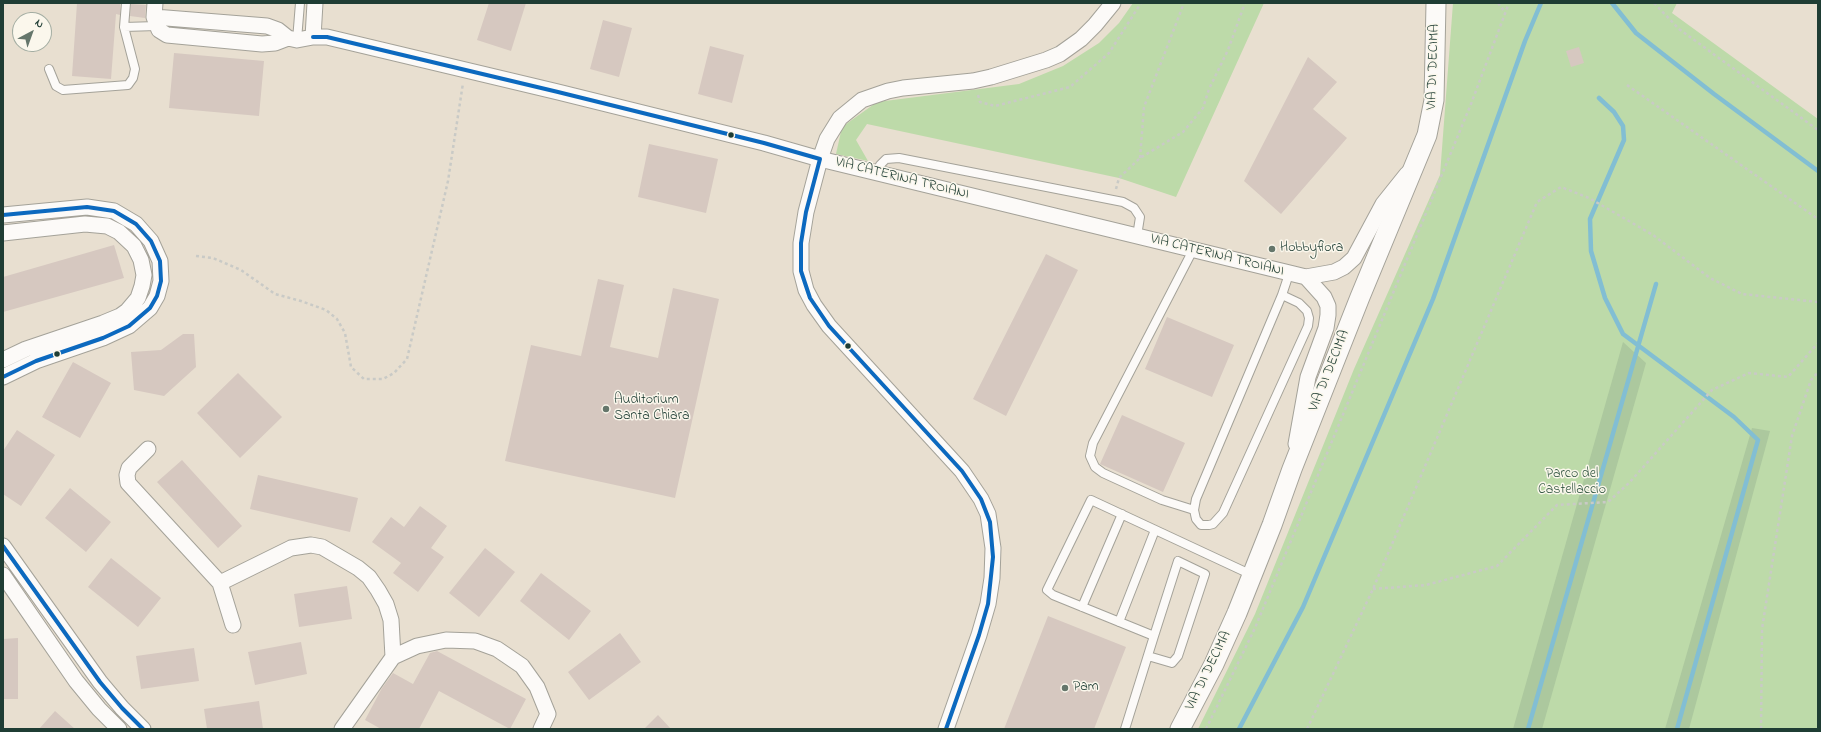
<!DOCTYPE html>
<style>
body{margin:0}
#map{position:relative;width:1821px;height:732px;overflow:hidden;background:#e8dfd0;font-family:"Indie Flower",sans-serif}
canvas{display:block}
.frame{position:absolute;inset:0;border:4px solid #1f3d34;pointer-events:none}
.north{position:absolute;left:12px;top:12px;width:40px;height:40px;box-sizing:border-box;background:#fbf7ec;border:1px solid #a3ada2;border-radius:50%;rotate:41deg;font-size:11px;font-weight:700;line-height:16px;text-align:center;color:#1f3d34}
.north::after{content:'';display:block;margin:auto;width:14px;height:18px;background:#65766b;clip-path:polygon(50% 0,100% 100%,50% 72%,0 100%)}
</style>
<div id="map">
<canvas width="1821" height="732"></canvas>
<div class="frame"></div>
<div class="north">N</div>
</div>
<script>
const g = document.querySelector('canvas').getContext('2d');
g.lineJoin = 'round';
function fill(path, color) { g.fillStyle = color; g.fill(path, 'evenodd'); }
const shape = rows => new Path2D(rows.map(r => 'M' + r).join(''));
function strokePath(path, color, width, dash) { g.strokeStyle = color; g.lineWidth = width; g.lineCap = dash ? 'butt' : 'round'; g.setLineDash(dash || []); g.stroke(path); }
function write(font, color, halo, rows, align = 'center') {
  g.font = font + ' "Indie Flower",sans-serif'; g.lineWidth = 3; g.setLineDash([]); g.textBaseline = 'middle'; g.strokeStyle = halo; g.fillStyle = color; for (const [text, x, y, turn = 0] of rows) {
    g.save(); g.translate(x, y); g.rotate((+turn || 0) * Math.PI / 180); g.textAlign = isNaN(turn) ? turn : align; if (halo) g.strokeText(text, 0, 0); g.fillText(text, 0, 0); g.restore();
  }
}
const green = shape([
 [1133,3,1264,3,1176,197,1119,178,867,124,856,140,868,161,836,154,842,127,877,102,1019,84,1063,66,1099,43,1119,23],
 [1453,3,1677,3,1672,13,1818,119,1818,729,1198,729,1255,614,1354,369,1440,175]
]);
const forest = shape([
 [1623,342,1646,363,1542,729,1513,729],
 [1752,428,1770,431,1689,729,1665,729]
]);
const stream = shape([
 [1612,3,1636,33,1714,94,1818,171],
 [1599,98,1614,112,1623,126,1624,140,1590,219,1591,251,1605,298,1623,334,1734,417,1758,440,1677,729],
 [1239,729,1303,607,1433,299,1525,41,1541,3],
 [1528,729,1656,284]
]);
const building = shape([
 [77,3,120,3,120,15,116,14,111,79,72,76],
 [489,3,526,3,511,51,477,40],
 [131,4,146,5,145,18,130,16],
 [603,20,632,28,619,77,590,69],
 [710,46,744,55,732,103,698,94],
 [1579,47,1584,63,1571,67,1566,51],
 [174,53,264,61,259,116,169,108],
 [1308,57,1337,82,1313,109,1347,138,1281,214,1244,181],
 [649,144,718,159,706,213,638,197],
 [114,245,124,278,3,312,3,277],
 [1046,254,1078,270,1006,416,973,399],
 [598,279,624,285,610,347,658,358,673,288,719,299,675,498,505,461,531,345,581,356],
 [1167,317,1234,345,1212,397,1145,369],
 [183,334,194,334,196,367,164,396,134,390,131,352,161,350],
 [73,362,111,383,80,438,42,417],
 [238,373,282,417,240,458,197,413],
 [1122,415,1185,443,1163,492,1100,464],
 [17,430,55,455,21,506,3,494,3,451],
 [182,460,242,526,218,548,157,482],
 [258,475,358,498,350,532,250,509],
 [70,488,111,522,86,552,45,518],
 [420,506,447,526,431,548,444,557,418,592,393,573,401,563,372,542,391,517,404,527],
 [485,548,515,572,479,617,449,593],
 [111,558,161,598,138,627,88,587],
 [541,573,591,611,569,640,520,601],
 [347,586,352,619,299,627,294,594],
 [1048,616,1126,647,1094,729,1004,729],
 [620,633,641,662,589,700,568,672],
 [18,638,18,699,3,699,3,639],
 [301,642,307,674,255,685,248,652],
 [194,648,199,681,141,689,136,656],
 [437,651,526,699,510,729,439,691,419,729,381,729,365,720,382,688,393,673,413,684,430,653],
 [259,701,263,729,207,729,204,709],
 [55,711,75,729,39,729],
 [658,715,671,729,644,729]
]);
const path = shape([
 [1498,3,1505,12],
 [1654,3,1679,29,1818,130],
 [1627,85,1818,219],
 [978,95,980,102,995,106,1070,87,1109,53,1141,3],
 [1140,158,1144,107,1184,3],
 [1116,189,1119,178,1140,158,1183,132,1203,108,1209,89,1228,50,1245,3],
 [196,256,213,258,241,270,275,294,301,301,326,310,337,319,345,333,351,367,364,379,383,379,394,373,407,359,448,181,463,83],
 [1373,589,1426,585,1497,566,1557,505,1608,502,1629,483,1712,390,1749,373,1788,377,1818,343],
 [1206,729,1255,628,1471,104,1509,3],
 [1307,729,1373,589,1537,202,1561,187,1589,198,1653,235,1710,278,1742,294,1818,302],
 [1761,729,1762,629,1792,436,1811,380,1818,372]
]);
const service = shape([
 [126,3,124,27,157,26],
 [297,40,300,3],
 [49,69,56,86,63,90,128,85,133,78,135,69,124,27],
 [877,172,880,165,886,159,899,158,1123,202,1134,208,1140,217,1137,236],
 [1193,250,1093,443,1090,456,1095,467,1103,473,1162,500,1194,510],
 [1282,295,1299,303,1307,311,1309,318,1308,326,1223,513,1213,524,1209,525,1201,525,1196,519,1194,510,1196,499,1282,295,1289,274],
 [1082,607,1122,514],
 [1119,622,1155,530],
 [1148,656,1172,663,1178,656,1205,574,1178,561,1154,636],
 [1125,729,1154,636,1053,595,1047,590,1091,500,1252,575]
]);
const minor = shape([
 [154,17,155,3],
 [313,37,315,3],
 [288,38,275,43,262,44,167,35,159,30,154,17,267,26,278,30,288,38,297,40,313,37,327,37,558,92,764,143,820,159,1306,277,1334,272,1344,267,1354,258,1383,204,1407,174],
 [3,215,87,207,114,211,136,224,151,241,160,261,161,281,157,296,150,308,129,326,103,338,36,361,3,377],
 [3,233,85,224,107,226,119,232,134,246,141,260,144,275,142,286,138,298,127,311,120,316,103,323,26,349,3,360],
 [1296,444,1308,377,1326,328,1328,315,1328,306,1324,297,1306,277],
 [148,449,129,468,127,475,128,483,220,583,291,548,311,545,322,547,358,568,369,577,378,590,386,604,391,620,393,657,342,729],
 [3,546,100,682,122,708,143,729],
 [3,575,76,681,99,709,119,729],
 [220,583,233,625],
 [393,657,417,646,446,640,475,641,497,649,522,666,537,687,548,714,541,729],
 [946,729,979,635,988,604,992,578,993,548,988,514,981,499,962,471,829,326,814,305,806,290,801,271,801,243,806,212,820,159,827,139,840,118,862,100,888,91,903,88,973,81,991,77,1046,60,1060,54,1081,39,1095,25,1113,3]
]);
const tertiary = shape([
 [1180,729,1214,664,1237,613,1272,525,1292,469,1360,297,1427,135,1434,100,1436,3]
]);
const bus1 = shape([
 [313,37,327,37,558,92,764,143,820,159],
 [820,159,806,212,801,243,801,271,810,298,829,326,962,471,981,499,990,522,993,557,988,604,979,635,946,729],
 [3,215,87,207,114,211,136,224,151,241,160,261,161,281,157,296,150,308,129,326,103,338,36,361,3,377],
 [3,546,100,682,122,708,143,729]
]);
const markers = [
 [731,135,3.5,"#1f3d34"],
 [1272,249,4,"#65766b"],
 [848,346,3.5,"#1f3d34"],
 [57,354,3.5,"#1f3d34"],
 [606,409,4,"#65766b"],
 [1065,688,4,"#65766b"]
];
const streetNames = [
 ["VIA DI DECIMA",1434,67,-88],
 ["VIA CATERINA TROIANI",902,179,14],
 ["VIA CATERINA TROIANI",1217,256,14],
 ["VIA DI DECIMA",1330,371,-68],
 ["VIA DI DECIMA",1209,671,-64]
];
const poiNames = [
 ["Hobbyflora",1280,249],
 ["Auditorium",614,401],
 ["Santa Chiara",614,417],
 ["Pam",1073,688]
];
const parkNames = [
 ["Parco del",1572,475],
 ["Castellaccio",1572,491]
];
fill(green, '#bddaa9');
fill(forest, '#acc89e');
strokePath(stream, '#82bed3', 4.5);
fill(building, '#d6c8c0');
strokePath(service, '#a4a299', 10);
strokePath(minor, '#a4a299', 17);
strokePath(tertiary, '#a4a299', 21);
strokePath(path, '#c9cac6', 2.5, [3, 3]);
strokePath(service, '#fcfaf8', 8);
strokePath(minor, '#fcfaf8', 15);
strokePath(tertiary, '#fcfaf8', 19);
strokePath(bus1, '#0c69bf', 4);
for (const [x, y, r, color] of markers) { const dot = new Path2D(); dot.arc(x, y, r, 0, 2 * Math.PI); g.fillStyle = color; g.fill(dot); strokePath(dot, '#fbf7ec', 1.5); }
write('14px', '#1f3d34', '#fbf7ec', streetNames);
write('14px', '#1f3d34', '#fbf7ec', poiNames, 'left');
write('14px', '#375b45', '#fbf7ec', parkNames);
</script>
